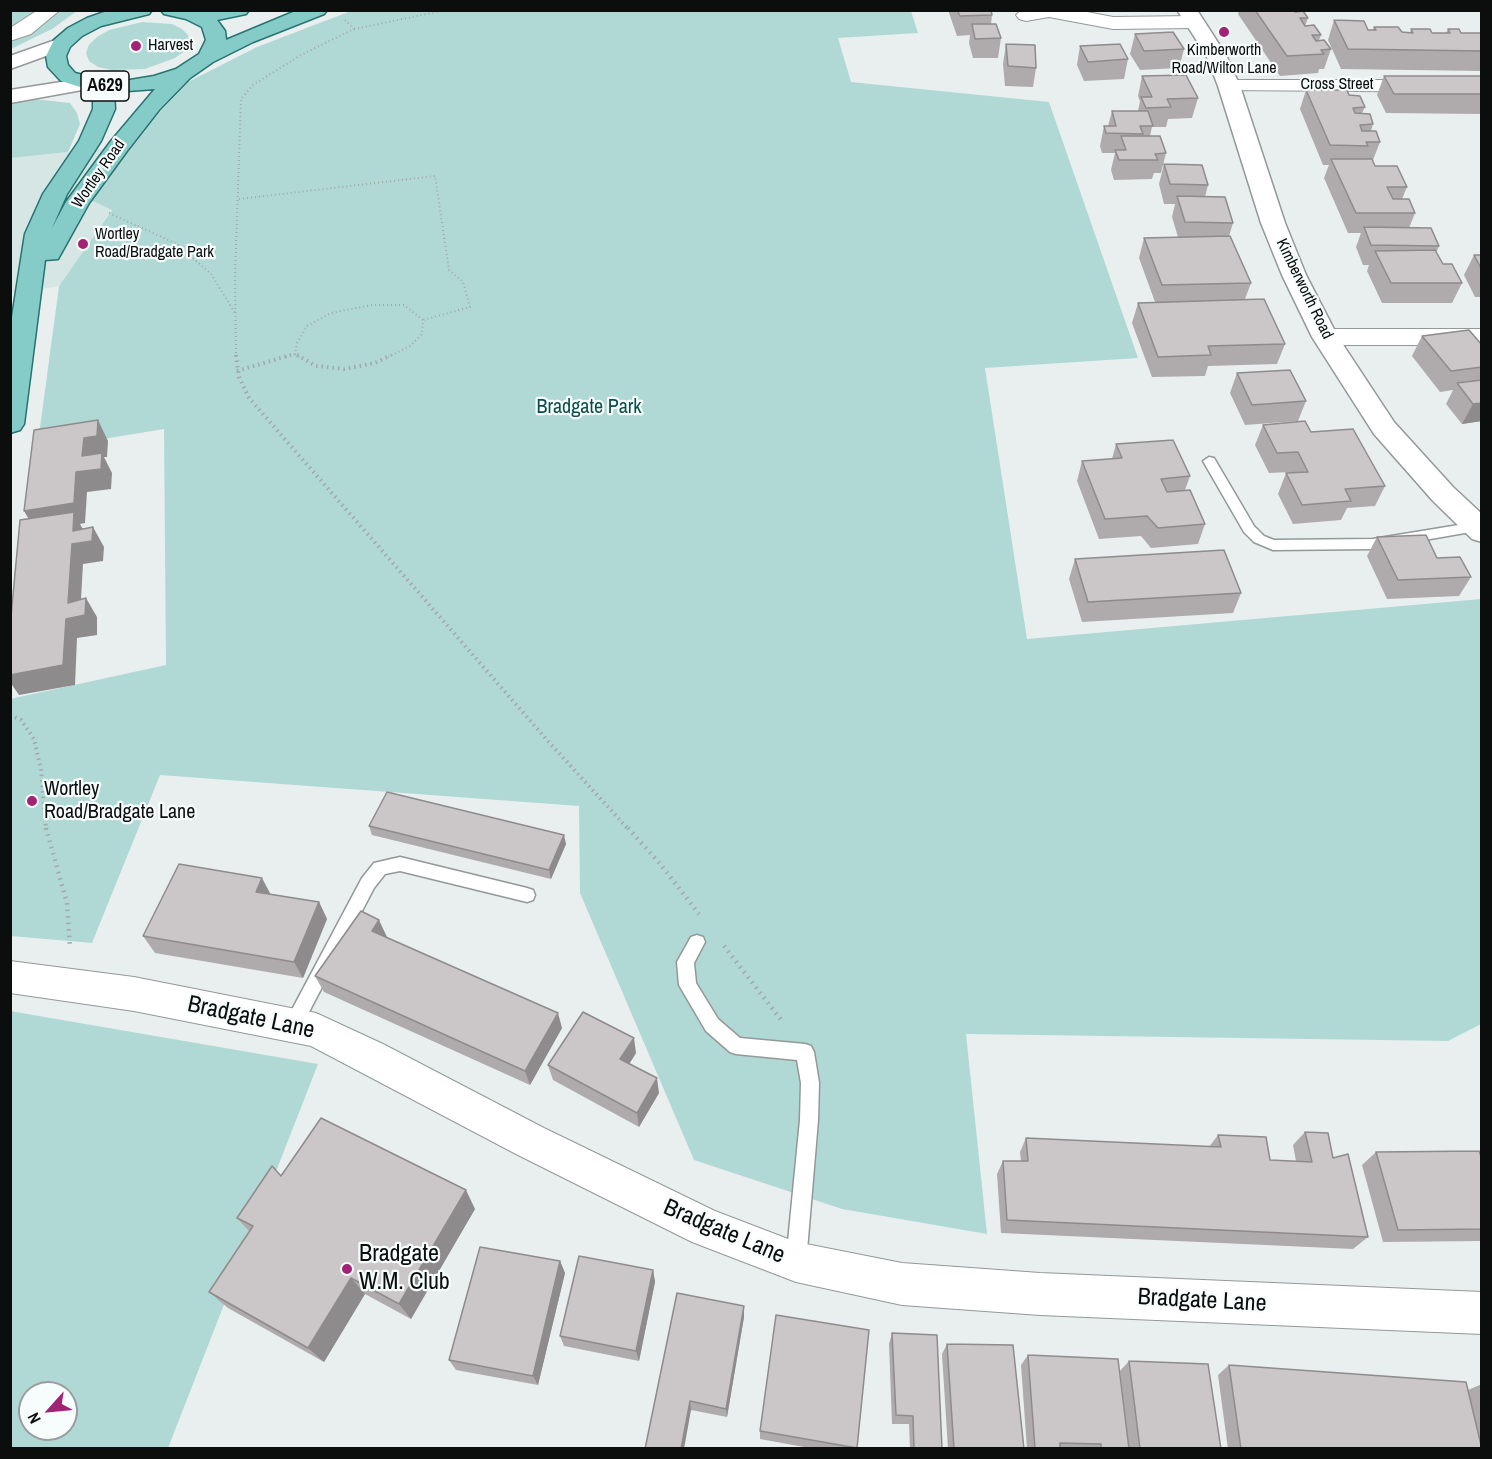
<!DOCTYPE html>
<style>
body{margin:0}
#map{position:relative;width:1492px;height:1459px;overflow:hidden;background:#e9efef;font-family:"Archivo Narrow",sans-serif}
canvas{display:block}
.frame{position:absolute;inset:0;border:12px solid #0c0e0e;pointer-events:none}
.north{position:absolute;left:18px;top:1381px;width:60px;height:60px;box-sizing:border-box;background:#f7fdfc;border:2px solid #999d9d;border-radius:50%;rotate:243deg;font-size:16px;font-weight:700;line-height:24px;text-align:center;color:#0c0e0e}
.north::after{content:'';display:block;margin:auto;width:21px;height:27px;background:#a22375;clip-path:polygon(50% 0,100% 100%,50% 72%,0 100%)}
</style>
<div id="map">
<canvas width="1492" height="1459"></canvas>
<div class="frame"></div>
<div class="north">N</div>
</div>
<script>
const g = document.querySelector('canvas').getContext('2d');
g.lineJoin = 'round';
function fill(path, color) { g.fillStyle = color; g.fill(path, 'evenodd'); }
const shape = rows => new Path2D(rows.map(r => 'M' + r).join(''));
function strokePath(path, color, width, dash) { g.strokeStyle = color; g.lineWidth = width; g.lineCap = dash ? 'butt' : 'round'; g.setLineDash(dash || []); g.stroke(path); }
function write(font, color, halo, rows, align = 'center') {
  g.font = font + ' "Archivo Narrow",sans-serif'; g.lineWidth = 4.5; g.setLineDash([]); g.textBaseline = 'middle'; g.strokeStyle = halo; g.fillStyle = color; for (const [text, x, y, turn = 0] of rows) {
    g.save(); g.translate(x, y); g.rotate((+turn || 0) * Math.PI / 180); g.textAlign = isNaN(turn) ? turn : align; if (halo) g.strokeText(text, 0, 0); g.fillText(text, 0, 0); g.restore();
  }
}
const built = shape([
 [134,145,92,200,112,209,59,286,11,294,11,158]
]);
const green = shape([
 [11,11,77,11,52,29,11,49],
 [351,11,911,11,918,33,838,38,851,82,1049,102,1138,358,985,368,1027,639,1481,599,1481,1024,1448,1041,966,1034,987,1234,842,1209,694,1160,580,893,579,806,160,775,92,943,11,936,10,699,166,665,164,429,37,450,59,286,112,210,91,200,158,114,188,82,257,47],
 [142,22,172,24,182,29,188,35,189,43,185,51,175,58,145,69,112,70,98,67,89,61,86,53,89,45,97,37,109,30],
 [34,99,70,103,77,113,80,124,68,152,11,158,11,103],
 [10,1011,318,1064,168,1448,11,1448],
 [30,1393,66,1393,66,1429,30,1429]
]);
const pathFar2 = shape([
 [354,29,446,10],
 [239,199,435,176,449,270,463,282,470,307,423,320],
 [109,213,177,244,211,274,235,313],
 [236,357,235,276,241,99,253,85,301,55,354,29,344,19],
 [286,357,295,354],
 [299,357,295,354,297,343,307,326,331,313,372,305,404,305,423,320,422,334,410,346,388,357]
]);
const pathFar1 = shape([
 [236,355,239,377,249,398,547,740,629,830],
 [297,355,316,366,344,369,375,363,391,355],
 [237,371,291,355],
 [10,715,21,720,34,739,41,770,46,830]
]);
const path = shape([
 [46,828,67,903,70,948],
 [628,828,661,865,699,914],
 [724,946,782,1021]
]);
const lane = shape([
 [1209,457,1214,458,1254,526,1264,536,1274,540,1373,539,1477,522,1482,524,1482,530,1373,549,1273,550,1254,542,1244,532,1203,461,1209,457],
 [400,857,527,888,533,890,535,895,533,900,527,902,400,871,385,874,374,888,299,1031,293,1033,287,1031,284,1025,287,1019,362,878,374,863,400,857],
 [697,935,703,937,705,942,694,963,696,983,718,1019,740,1038,805,1044,811,1046,814,1052,819,1083,818,1120,806,1262,803,1269,796,1272,789,1269,786,1262,800,1120,801,1083,797,1060,736,1054,730,1052,706,1031,679,985,677,962,691,937,697,935]
]);
const street = shape([
 [38,10,60,10,31,34,10,41,10,28,38,10],
 [1021,10,1077,10,1113,17,1194,16,1201,18,1204,22,1201,26,1194,28,1113,29,1049,17,1026,21,1019,19,1016,15,1021,10],
 [1229,80,1482,80,1482,92,1222,90,1219,86,1222,82,1229,80],
 [1325,329,1482,329,1482,345,1325,345,1316,342,1313,337,1316,332,1325,329],
 [10,961,134,977,316,1013,383,1044,544,1128,715,1211,796,1242,902,1263,1040,1273,1482,1292,1482,1334,1040,1315,902,1305,796,1282,692,1242,516,1154,311,1046,134,1011,10,993,10,961]
]);
const secondary = shape([
 [1177,10,1197,10,1226,55,1240,86,1285,223,1306,275,1338,337,1394,422,1453,487,1482,514,1482,542,1472,539,1433,501,1374,434,1312,337,1282,275,1261,223,1218,86,1206,55,1177,10],
 [61,38,68,40,71,44,68,48,10,69,10,56,61,38],
 [86,78,93,80,97,84,93,88,10,103,10,90,86,78]
]);
const primary = shape([
 [110,10,152,10,149,14,101,26,82,36,70,47,66,56,68,65,75,73,103,80,130,80,154,76,176,69,199,54,206,40,202,27,186,19,164,14,161,10,249,10,246,14,217,20,225,31,226,40,298,10,327,10,324,14,253,42,213,62,190,78,159,110,127,151,89,203,58,259,45,260,24,424,20,430,10,433,10,330,25,234,43,194,79,141,93,109,93,91,61,81,48,67,46,56,54,40,68,28,87,18,110,10],
 [155,89,111,141,66,202,52,228,67,194,101,141,115,109,114,92,155,89]
]);
const wall = shape([
 [948,10,991,10,992,15,991,24,1001,38,998,58,973,58,969,43,970,35,957,36],
 [1239,10,1298,10,1298,12,1308,18,1305,26,1321,35,1319,40,1331,49,1324,69,1319,69,1318,73,1280,76,1238,14],
 [1334,20,1368,30,1373,30,1374,27,1402,32,1410,33,1411,29,1432,33,1446,33,1448,29,1461,33,1482,33,1482,71,1341,69,1328,40],
 [1135,34,1184,49,1179,68,1140,70,1130,54],
 [1006,44,1036,68,1033,87,1005,86,1003,64],
 [1080,46,1128,59,1124,79,1084,81,1077,65],
 [1142,76,1198,98,1192,118,1168,119,1166,127,1152,127,1150,136,1166,153,1161,173,1154,173,1152,179,1114,180,1111,170,1115,153,1102,153,1100,146,1104,126,1108,126,1112,111,1138,111,1140,101,1138,96],
 [1384,76,1482,76,1482,114,1386,113,1377,95],
 [1306,90,1349,95,1365,107,1362,113,1373,124,1371,131,1380,142,1373,160,1375,166,1407,187,1402,199,1415,213,1409,228,1439,246,1436,253,1443,264,1462,283,1452,303,1382,303,1367,271,1369,265,1363,265,1356,247,1361,233,1348,233,1324,178,1329,165,1323,165,1300,109],
 [1164,164,1208,185,1205,197,1233,223,1229,236,1251,283,1245,299,1285,344,1277,364,1208,366,1205,376,1152,377,1132,323,1138,303,1155,302,1139,258,1144,238,1178,237,1172,217,1175,204,1164,204,1159,184],
 [1474,255,1482,255,1482,297,1475,297,1464,275],
 [1422,336,1482,345,1482,421,1462,424,1446,404,1453,390,1440,392,1412,356],
 [1237,373,1306,401,1298,421,1245,425,1230,393],
 [1263,425,1311,432,1385,486,1375,506,1347,508,1341,520,1293,524,1278,494,1286,473,1290,473,1290,472,1269,473,1255,445],
 [1116,444,1190,476,1185,490,1205,524,1198,544,1151,548,1141,536,1099,539,1077,481,1082,461,1112,459],
 [1377,537,1437,558,1471,577,1459,596,1387,599,1367,556],
 [1075,559,1241,593,1233,613,1082,622,1069,579],
 [369,826,566,844,551,879,372,835],
 [271,894,319,902,327,919,303,978,155,953,143,936],
 [386,937,562,1028,530,1085,324,992,315,976,387,937],
 [636,1053,629,1064,659,1093,639,1127,553,1080,548,1065],
 [1305,1132,1333,1158,1368,1237,1353,1249,1001,1233,997,1174,1003,1161,1021,1161,1020,1152,1026,1138,1209,1147,1218,1135,1270,1160,1296,1161,1293,1145],
 [1376,1152,1482,1159,1482,1241,1383,1242,1362,1165],
 [281,1176,475,1209,411,1319,365,1294,324,1362,228,1308,209,1292,250,1232,237,1218],
 [560,1261,565,1273,538,1385,456,1370,449,1360],
 [653,1270,655,1282,639,1361,564,1346,560,1336],
 [744,1306,744,1317,727,1417,691,1410,645,1449],
 [869,1330,857,1449,815,1449,760,1439,760,1431],
 [892,1333,942,1449,910,1449,909,1424,892,1424,889,1344],
 [947,1344,1024,1449,948,1449,942,1354],
 [1028,1355,1129,1449,1027,1449,1021,1365],
 [1129,1361,1221,1449,1129,1449,1120,1371],
 [1229,1365,1468,1390,1482,1384,1482,1449,1228,1449,1218,1375]
]);
const shadedWall = shape([
 [1482,403,1482,421,1462,424,1473,404],
 [98,420,108,441,107,457,104,457,112,473,111,489,87,492,85,523,80,524,84,531,93,527,104,547,103,561,83,564,80,616,86,598,97,617,97,635,77,638,75,685,19,695,10,682,10,675,66,619,68,603,36,531,24,511,76,472,82,456,84,438],
 [564,835,566,844,551,879,549,870],
 [262,878,271,895,256,892],
 [319,902,327,919,303,978,294,962],
 [379,920,387,937,379,948,372,931],
 [558,1013,562,1028,530,1085,525,1071],
 [634,1038,636,1053,623,1074,620,1059],
 [657,1078,659,1093,639,1127,637,1113],
 [466,1190,475,1209,411,1319,399,1304],
 [560,1261,565,1273,538,1385,533,1376],
 [653,1270,655,1282,639,1361,636,1351],
 [351,1278,365,1294,324,1362,308,1348],
 [744,1306,744,1317,727,1417,726,1409],
 [690,1401,691,1410,684,1449,681,1449]
]);
const building = shape([
 [957,10,991,10,992,15,960,16,957,10],
 [1255,10,1294,10,1295,12,1303,11,1308,18,1300,18,1305,26,1314,25,1321,35,1312,35,1316,41,1324,40,1331,49,1321,50,1324,54,1287,56,1255,10],
 [1334,20,1364,21,1368,30,1376,30,1374,27,1398,27,1402,32,1413,33,1411,29,1430,29,1432,33,1450,33,1448,29,1459,29,1461,33,1482,33,1482,51,1348,49,1334,20],
 [972,24,996,24,1001,38,975,39,972,24],
 [1173,32,1184,49,1144,51,1135,34,1173,32],
 [1006,44,1035,45,1036,68,1008,66,1006,44],
 [1120,44,1128,59,1088,62,1080,46,1120,44],
 [1186,75,1198,98,1167,99,1171,107,1146,108,1141,97,1152,97,1142,76,1186,75],
 [1384,76,1482,76,1482,94,1394,94,1384,76],
 [1306,90,1347,90,1349,95,1360,96,1365,107,1353,108,1355,113,1370,114,1373,124,1360,125,1362,131,1376,131,1380,142,1366,142,1368,146,1330,145,1306,90],
 [1112,111,1148,111,1153,126,1140,126,1143,134,1106,133,1104,126,1116,126,1112,111],
 [1121,136,1160,136,1166,153,1155,154,1158,160,1119,160,1115,150,1126,150,1121,136],
 [1331,159,1372,159,1375,166,1397,166,1407,187,1387,187,1393,199,1409,199,1415,213,1356,213,1331,159],
 [1164,164,1202,165,1208,185,1170,184,1164,164],
 [1177,196,1225,197,1233,223,1185,222,1177,196],
 [1364,227,1431,228,1439,246,1371,245,1364,227],
 [1230,236,1251,283,1162,285,1144,238,1230,236],
 [1435,250,1443,264,1452,264,1462,283,1391,283,1375,251,1435,250],
 [1474,255,1482,255,1482,270,1474,255],
 [1264,299,1285,344,1208,346,1211,355,1158,357,1138,303,1264,299],
 [1469,330,1482,345,1482,367,1451,371,1422,336,1469,330],
 [1290,370,1306,401,1252,405,1237,373,1290,370],
 [1482,380,1482,403,1473,404,1457,383,1482,380],
 [98,420,97,436,84,438,82,456,102,453,101,469,76,472,74,503,24,511,34,430,98,420],
 [1305,421,1311,432,1353,429,1385,486,1345,489,1351,501,1302,505,1286,473,1308,472,1298,452,1277,453,1263,425,1305,421],
 [1173,440,1190,476,1161,479,1167,492,1190,490,1205,524,1158,528,1147,516,1105,519,1082,461,1122,458,1116,444,1173,440],
 [74,512,73,531,93,527,92,541,72,544,68,603,86,598,85,615,66,619,63,665,10,675,10,627,20,520,74,512],
 [1426,535,1437,558,1460,557,1471,577,1398,580,1377,537,1426,535],
 [1224,550,1241,593,1088,602,1075,559,1224,550],
 [387,792,564,835,549,870,369,826,387,792],
 [179,864,262,878,256,892,319,902,294,962,143,936,179,864],
 [361,911,379,920,372,931,558,1013,525,1071,315,976,361,911],
 [583,1012,634,1038,620,1059,657,1078,637,1113,548,1065,583,1012],
 [321,1118,466,1190,399,1304,351,1278,308,1348,209,1292,253,1226,237,1218,272,1166,281,1176,321,1118],
 [1305,1132,1328,1133,1333,1158,1348,1154,1368,1237,1007,1220,1003,1161,1028,1161,1026,1138,1221,1147,1218,1135,1266,1137,1270,1160,1312,1162,1305,1132],
 [1479,1151,1482,1159,1482,1229,1398,1230,1376,1152,1479,1151],
 [480,1247,560,1261,533,1376,449,1360,480,1247],
 [579,1256,653,1270,636,1351,560,1336,579,1256],
 [677,1293,744,1306,726,1409,690,1401,681,1449,645,1449,677,1293],
 [776,1315,869,1330,857,1448,760,1431,776,1315],
 [892,1333,937,1335,942,1449,914,1449,913,1416,896,1415,892,1333],
 [947,1344,1013,1345,1024,1449,954,1449,947,1344],
 [1028,1355,1118,1359,1129,1449,1101,1449,1101,1444,1060,1443,1060,1449,1035,1449,1028,1355],
 [1129,1361,1208,1364,1221,1449,1140,1449,1129,1361],
 [1229,1365,1466,1382,1482,1449,1241,1449,1229,1365]
]);
const markers = [
 [1224,32,6,"#a22375"],
 [136,46,6,"#a22375"],
 [83,244,6,"#a22375"],
 [32,801,6,"#a22375"],
 [347,1269,6,"#a22375"]
];
const farPoinames = [
 ["Harvest",148,46],
 ["Kimberworth",1224,51,"center"],
 ["Road/Wilton Lane",1224,69,"center"],
 ["Wortley",95,235],
 ["Road/Bradgate Park",95,253]
];
const farStreetnames = [
 ["Cross Street",1337,85],
 ["Wortley Road",99,174,-55],
 ["Kimberworth Road",1304,289,64]
];
const shields = [
 [105,86,48]
];
const shieldNames = [
 ["A629",105,86]
];
const parkNames = [
 ["Bradgate Park",589,408]
];
const poiNames = [
 ["Wortley",44,790],
 ["Road/Bradgate Lane",44,813]
];
const nearStreetnames = [
 ["Bradgate Lane",251,1018,12],
 ["Bradgate Lane",724,1232,23],
 ["Bradgate Lane",1202,1301,3]
];
const nearPoinames = [
 ["Bradgate",359,1255],
 ["W.M. Club",359,1283]
];
fill(built, '#d6e6e4');
fill(green, '#b0d9d6');
strokePath(lane, '#939898', 3);
strokePath(street, '#939898', 2);
strokePath(secondary, '#939898', 3);
strokePath(primary, '#267370', 3);
strokePath(pathFar2, '#a2a7a7', 2, [1, 3]);
strokePath(pathFar1, '#a2a7a7', 4, [1.5, 4]);
strokePath(path, '#a2a7a7', 4.5, [1.5, 5]);
fill(lane, '#fff');
fill(street, '#fff');
fill(secondary, '#fff');
fill(primary, '#85ccc9');
fill(wall, '#afaaac');
fill(shadedWall, '#8e8b8c');
fill(building, '#cbc6c8');
strokePath(building, '#8e8b8c', 1.5);
for (const [x, y, r, color] of markers) { const dot = new Path2D(); dot.arc(x, y, r, 0, 2 * Math.PI); g.fillStyle = color; g.fill(dot); strokePath(dot, '#f7fdfc', 2); }
write('16px', '#0c0e0e', '#f7fdfc', farPoinames, 'left');
write('16px', '#0c0e0e', '#f7fdfc', farStreetnames);
for (const [x, y, w] of shields) { const box = new Path2D(); box.roundRect(x - w / 2, y - 15, w, 30, 4.5); g.fillStyle = '#f7fdfc'; g.fill(box); strokePath(box, '#0c0e0e', 1.5); }
write('bold 18px', '#0c0e0e', null, shieldNames);
write('20px', '#094e4c', '#f7fdfc', parkNames);
write('20px', '#0c0e0e', '#f7fdfc', poiNames, 'left');
write('24px', '#0c0e0e', '#f7fdfc', nearStreetnames);
write('24px', '#0c0e0e', '#f7fdfc', nearPoinames, 'left');
</script>
